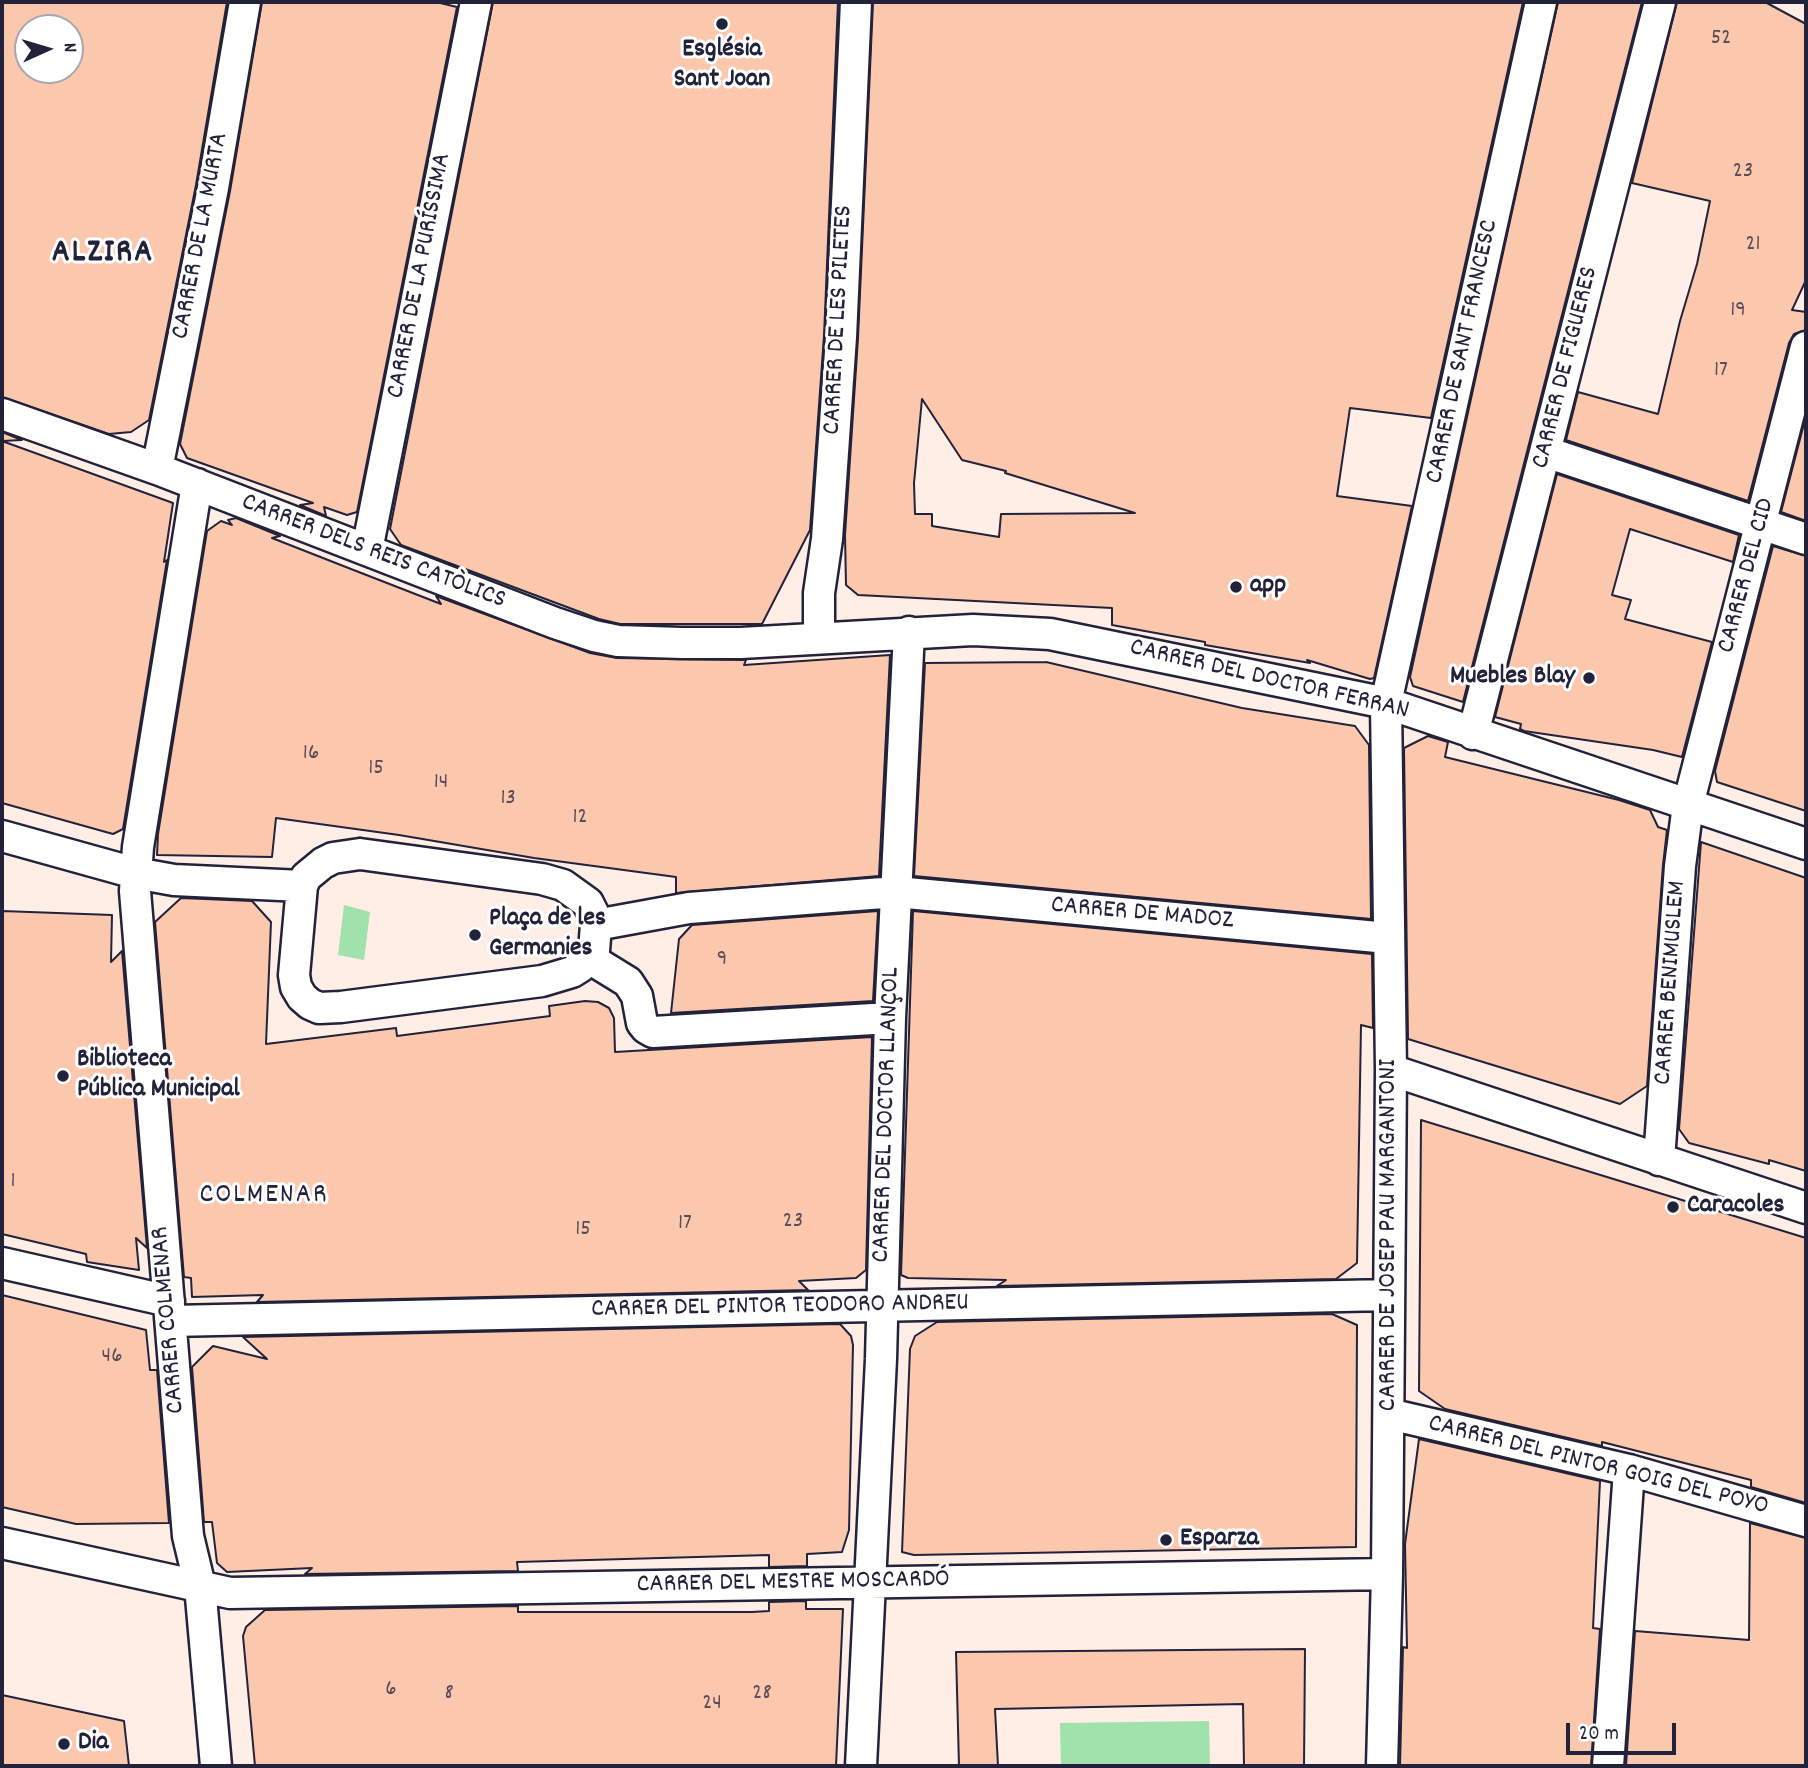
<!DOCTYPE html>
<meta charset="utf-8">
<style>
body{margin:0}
#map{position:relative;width:1808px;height:1768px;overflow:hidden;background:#feeee6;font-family:Dekko,sans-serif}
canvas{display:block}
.frame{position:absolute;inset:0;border:4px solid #22223b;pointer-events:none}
.north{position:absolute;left:14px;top:14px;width:70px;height:70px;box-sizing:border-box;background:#fff;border:2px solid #a7a7b1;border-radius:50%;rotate:86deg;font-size:19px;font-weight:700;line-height:28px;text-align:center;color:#22223b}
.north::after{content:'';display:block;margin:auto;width:24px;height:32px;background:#22223b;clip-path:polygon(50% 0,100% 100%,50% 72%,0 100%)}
.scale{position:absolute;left:1566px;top:1723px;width:110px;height:32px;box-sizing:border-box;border:4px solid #22223b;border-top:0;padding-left:9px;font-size:21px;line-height:24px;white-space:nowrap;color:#22223b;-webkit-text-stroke:5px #fff;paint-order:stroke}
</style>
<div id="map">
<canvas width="1808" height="1768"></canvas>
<div class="frame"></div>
<div class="north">N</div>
<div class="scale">20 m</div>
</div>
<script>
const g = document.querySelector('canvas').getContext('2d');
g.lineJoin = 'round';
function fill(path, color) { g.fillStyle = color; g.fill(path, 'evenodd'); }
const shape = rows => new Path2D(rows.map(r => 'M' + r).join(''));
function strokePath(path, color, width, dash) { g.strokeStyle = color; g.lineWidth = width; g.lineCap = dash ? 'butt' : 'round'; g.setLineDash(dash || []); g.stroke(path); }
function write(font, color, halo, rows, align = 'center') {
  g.font = font + ' Dekko,sans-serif'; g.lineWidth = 6; g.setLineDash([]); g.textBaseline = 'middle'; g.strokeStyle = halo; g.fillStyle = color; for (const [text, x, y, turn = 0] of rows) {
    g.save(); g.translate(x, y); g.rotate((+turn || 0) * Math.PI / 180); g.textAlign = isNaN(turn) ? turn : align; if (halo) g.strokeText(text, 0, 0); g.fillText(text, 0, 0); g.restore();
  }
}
const green = shape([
 [344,905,370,912,364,960,338,955],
 [1209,1721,1210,1766,1061,1766,1060,1723]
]);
const building = shape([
 [2,2,227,2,196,185,149,420,131,432,109,434,2,397,2,2],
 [28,28,70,28,70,70,28,70,28,28],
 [262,2,436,2,457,7,357,512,347,515,324,507,326,516,300,505,313,503,187,458,180,444,230,191,262,2],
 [493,2,838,2,824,336,810,530,762,624,620,624,599,619,401,545,390,529,493,2],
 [873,2,1523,2,1431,418,1350,408,1337,496,1412,506,1374,678,1370,679,1307,660,1310,663,1205,645,1205,642,1112,625,1112,608,858,595,846,585,845,535,858,338,873,2],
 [922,399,962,460,1006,471,1005,473,1135,513,1001,514,999,537,932,526,932,514,915,514,914,483,922,399],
 [1558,2,1642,2,1463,702,1413,686,1410,677,1558,2],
 [1677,2,1765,2,1806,24,1806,280,1792,310,1806,312,1806,330,1794,334,1789,343,1748,501,1566,440,1578,392,1658,414,1680,321,1697,264,1710,201,1632,183,1677,2],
 [1806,416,1806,521,1781,512,1806,416],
 [2,432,22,440,2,441,173,503,164,562,167,560,123,829,113,834,2,803,2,432],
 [1557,474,1739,535,1733,562,1630,529,1612,595,1631,600,1625,619,1712,642,1682,757,1653,750,1524,731,1520,729,1521,724,1495,717,1557,474],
 [236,518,280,536,272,538,351,569,441,604,436,596,590,653,617,658,746,660,744,665,890,655,879,876,676,893,676,877,534,858,399,835,276,818,272,857,157,855,158,834,207,531,221,521,232,525,228,520,236,518],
 [1773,546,1806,556,1806,811,1717,782,1715,771,1773,546],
 [1046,662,1242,708,1355,726,1369,745,1371,919,914,876,925,663,1046,662],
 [1428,736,1448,742,1445,757,1619,800,1650,810,1658,827,1667,830,1663,865,1647,1086,1620,1104,1408,1039,1404,748,1428,736],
 [1701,842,1806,878,1806,1171,1769,1160,1769,1164,1689,1143,1679,1129,1701,842],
 [181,898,252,901,271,922,266,1044,396,1028,397,1036,550,1016,549,1006,585,1001,598,1002,609,1008,614,1018,615,1052,872,1037,866,1270,856,1278,799,1281,808,1290,257,1302,263,1295,192,1297,191,1278,184,1277,155,922,181,898],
 [2,911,112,915,111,962,122,951,147,1248,136,1238,139,1270,87,1262,86,1254,2,1234,2,911],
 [878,911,873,1001,671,1013,679,939,692,925,878,911],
 [913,911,1372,954,1373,1028,1361,1025,1357,1263,1336,1279,997,1286,1006,1280,908,1278,901,1275,913,911],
 [1421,1120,1806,1238,1806,1503,1751,1487,1751,1480,1602,1442,1602,1446,1445,1409,1419,1391,1421,1120],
 [2,1295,146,1330,150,1370,157,1370,169,1523,76,1524,2,1507,2,1295],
 [1332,1314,1357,1325,1356,1547,914,1555,902,1552,910,1349,915,1336,937,1322,1332,1314],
 [840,1324,851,1336,853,1345,849,1530,842,1552,807,1554,807,1566,769,1567,769,1555,517,1562,518,1571,305,1574,312,1568,227,1572,217,1563,212,1522,204,1522,192,1367,213,1346,267,1359,243,1337,840,1324],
 [1419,1439,1600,1481,1593,1628,1600,1629,1591,1766,1400,1766,1403,1647,1407,1648,1405,1544,1419,1439],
 [1750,1523,1806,1538,1806,1766,1626,1766,1635,1631,1749,1640,1750,1523],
 [806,1601,806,1609,843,1609,836,1766,255,1766,243,1636,246,1627,265,1610,518,1606,518,1612,752,1612,769,1611,769,1602,806,1601],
 [1305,1649,1304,1766,1244,1766,1243,1704,995,1709,998,1766,959,1766,956,1652,1305,1649],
 [2,1695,124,1721,129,1766,2,1766,2,1695]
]);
const street = shape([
 [2,414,157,469,555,623,594,636,618,641,682,643,741,643,973,630,1050,634,1386,703,1806,844],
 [1546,452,1806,539],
 [157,469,213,188,245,2],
 [197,484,138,847,135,891,188,1536,200,1586,216,1766],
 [367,550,476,2],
 [819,638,819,593,827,539,841,337,856,2],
 [1473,734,1660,2],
 [2,836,135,873,174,880,302,886],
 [360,854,542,879,563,885,588,903,593,913,596,925,594,951,580,967,572,972,542,981,341,1007,319,1008,310,1004,302,997,296,987,294,975,302,886,306,877,323,863,333,858,360,854],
 [596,925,689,908,896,892,1388,938],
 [589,958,628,982,637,996,642,1023,646,1028,653,1032,890,1018],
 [1391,1070,1806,1208],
 [1659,1160,1680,866,1688,805,1806,347],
 [2,1263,169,1301],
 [171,1321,1388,1295],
 [1389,1414,1629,1470,1806,1521],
 [2,1543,230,1593,1387,1574],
 [861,1766,881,1359,890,1018,909,632],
 [1382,1766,1387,1574,1391,1070,1386,703,1541,2],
 [1608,1766,1629,1470]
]);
const markers = [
 [722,24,7,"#22223b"],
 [1236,587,7,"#22223b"],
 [1589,678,7,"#22223b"],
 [475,935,7,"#22223b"],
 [63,1076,7,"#22223b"],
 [1673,1207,7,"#22223b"],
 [1166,1540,7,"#22223b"],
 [64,1744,7,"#22223b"]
];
const numberNames = [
 ["52",1721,40],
 ["23",1743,173],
 ["21",1753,246],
 ["19",1738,312],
 ["17",1721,372],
 ["16",311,755],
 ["15",376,770],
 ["14",441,784],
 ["13",508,800],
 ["12",580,819],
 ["9",722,961],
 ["1",13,1183],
 ["23",793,1223],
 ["17",685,1225],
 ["15",583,1231],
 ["46",112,1358],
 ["6",391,1691],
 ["8",449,1695],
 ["28",762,1695],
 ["24",712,1705]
];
const poiNames = [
 ["Església",722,51,"center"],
 ["Sant Joan",722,81,"center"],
 ["app",1250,587],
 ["Muebles Blay",1575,678,"right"],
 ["Plaça de les",489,920],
 ["Germanies",489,950],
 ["Biblioteca",77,1061],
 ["Pública Municipal",77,1091],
 ["Caracoles",1687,1207],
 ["Esparza",1180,1540],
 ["Dia",78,1744]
];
const streetNames = [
 ["CARRER DE LA MURTA",202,236,-79],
 ["CARRER DE LA PURÍSSIMA",421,276,-79],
 ["CARRER DE LES PILETES",840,320,-87],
 ["CARRER DE SANT FRANCESC",1464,352,-78],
 ["CARRER DE FIGUERES",1567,368,-76],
 ["CARRER DELS REIS CATÒLICS",373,553,21],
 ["CARRER DEL CID",1748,576,-75],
 ["CARRER DEL DOCTOR FERRAN",1269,681,13],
 ["CARRER DE MADOZ",1142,915,5],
 ["CARRER BENIMUSLEM",1672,983,-86],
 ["CARRER DEL DOCTOR LLANÇOL",888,1115,-88],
 ["CARRER DE JOSEP PAU MARGANTONI",1390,1235,-90],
 ["CARRER DEL PINTOR TEODORO ANDREU",780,1308,-1],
 ["CARRER COLMENAR",170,1320,-95],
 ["CARRER DEL PINTOR GOIG DEL POYO",1598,1467,14],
 ["CARRER DEL MESTRE MOSCARDÓ",793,1584,-1]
];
const neighbourhoodNames = [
 ["COLMENAR",264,1197]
];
const districtNames = [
 ["ALZIRA",103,255]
];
fill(green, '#a1e1ab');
fill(building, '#fcc8ad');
strokePath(building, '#22223b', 2);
strokePath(street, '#22223b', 35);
strokePath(street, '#fff', 30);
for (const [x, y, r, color] of markers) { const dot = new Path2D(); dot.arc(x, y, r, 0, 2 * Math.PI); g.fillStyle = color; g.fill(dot); strokePath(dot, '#fff', 2.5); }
write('23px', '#584c58', null, numberNames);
write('bold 26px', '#22223b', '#fff', poiNames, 'left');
write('26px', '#22223b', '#fff', streetNames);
g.letterSpacing = '2px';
write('28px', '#22223b', '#fff', neighbourhoodNames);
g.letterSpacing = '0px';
g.letterSpacing = '2px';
write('bold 33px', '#22223b', '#fff', districtNames);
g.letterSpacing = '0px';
</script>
